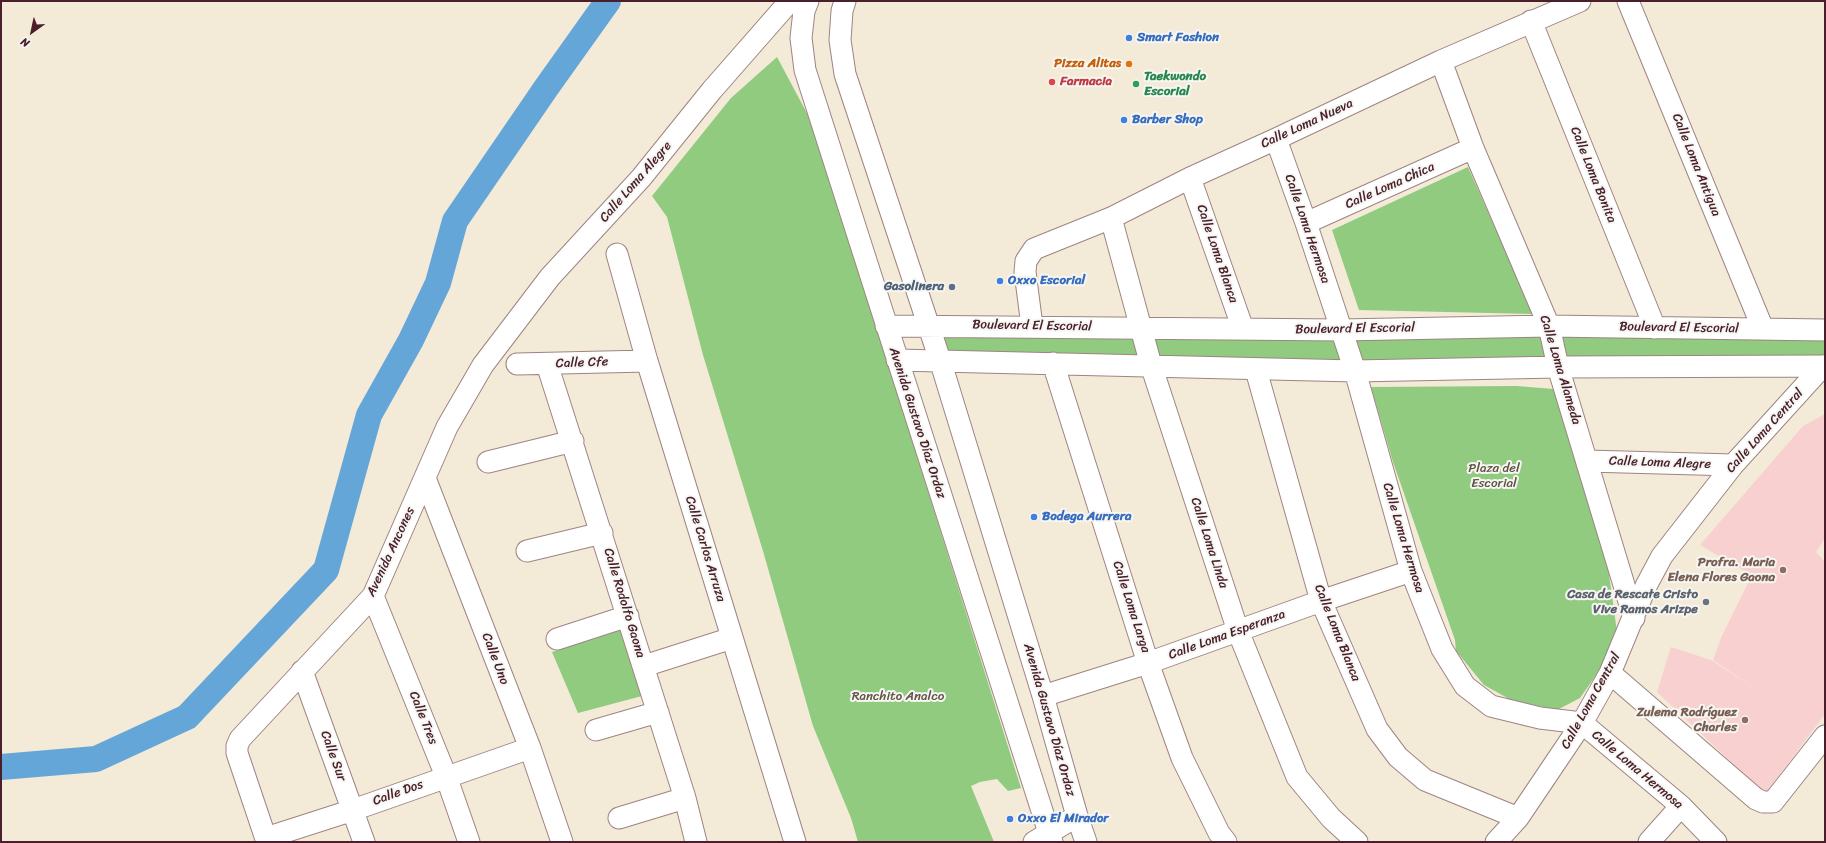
<!DOCTYPE html>
<meta charset="utf-8">
<style>
body{margin:0}
#map{position:relative;width:1826px;height:843px;overflow:hidden;background:#f3ead8;font-family:Sriracha,sans-serif}
canvas{display:block}
.frame{position:absolute;inset:0;border:2px solid #4a1f2b;pointer-events:none}
.north{position:absolute;left:12px;top:12px;width:40px;height:40px;-webkit-text-stroke:3px #f6f6f2;paint-order:stroke;rotate:213deg;font-size:11px;font-weight:700;line-height:16px;text-align:center;color:#4a1f2b}
.north::after{content:'';display:block;margin:auto;width:14px;height:18px;background:#4a1f2b;clip-path:polygon(50% 0,100% 100%,50% 72%,0 100%)}
</style>
<div id="map">
<canvas width="1826" height="843"></canvas>
<div class="frame"></div>
<div class="north">N</div>
</div>
<script>
const g = document.querySelector('canvas').getContext('2d');
g.lineJoin = 'round';
function fill(path, color) { g.fillStyle = color; g.fill(path, 'evenodd'); }
const shape = rows => new Path2D(rows.map(r => 'M' + r).join(''));
function strokePath(path, color, width, dash) { g.strokeStyle = color; g.lineWidth = width; g.lineCap = dash ? 'butt' : 'round'; g.setLineDash(dash || []); g.stroke(path); }
function write(font, color, halo, rows, align = 'center') {
  g.font = font + ' Sriracha,sans-serif'; g.lineWidth = 4; g.setLineDash([]); g.textBaseline = 'middle'; g.strokeStyle = halo; g.fillStyle = color; for (const [text, x, y, turn = 0] of rows) {
    g.save(); g.translate(x, y); g.rotate((+turn || 0) * Math.PI / 180); g.textAlign = isNaN(turn) ? turn : align; if (halo) g.strokeText(text, 0, 0); g.fillText(text, 0, 0); g.restore();
  }
}
const built = shape([
 [1825,414,1825,538,1816,552,1825,562,1825,714,1765,794,1657,692,1671,647,1711,660,1762,693,1713,660,1721,638,1752,575,1700,545,1803,426]
]);
const green = shape([
 [777,57,818,134,884,351,1021,788,1008,791,997,779,980,782,971,786,994,842,858,842,851,818,813,726,763,551,703,355,667,217,652,196,731,98],
 [1468,167,1533,314,1359,310,1332,230],
 [930,327,1140,331,1149,363,942,358],
 [1548,327,1557,366,1356,370,1343,330],
 [1550,327,1825,331,1825,366,1559,366],
 [1142,328,1340,331,1353,370,1152,364],
 [1517,386,1565,390,1607,560,1618,639,1599,671,1580,698,1557,710,1511,700,1484,685,1456,651,1455,640,1393,462,1371,387],
 [621,630,642,696,578,713,552,652]
]);
const river = shape([
 [1,767,96,759,187,717,326,570,369,415,411,340,438,283,455,221,546,88,608,1]
]);
const minor = shape([
 [808,1,804,11,801,38,805,70,1052,842],
 [845,1,842,11,840,40,845,74,940,360,1043,696,1077,816,1086,842],
 [1628,1,1763,329],
 [1531,21,1655,328],
 [1441,61,1473,148,1549,326,1558,367,1634,618],
 [1276,139,1306,223,1355,371,1411,571,1442,649,1465,686,1491,706,1540,718,1582,723,1681,806,1716,842],
 [1190,178,1243,329],
 [1111,218,1151,365,1238,631,1297,777,1331,818,1357,842],
 [1306,223,1473,148],
 [617,254,647,361,795,842],
 [886,326,1341,330,1549,326,1825,330],
 [1032,326,1025,272,1026,261,1034,249,1111,218,1190,178,1276,139,1441,61,1580,1],
 [897,360,1355,371,1558,367,1825,366],
 [1053,363,1148,663,1182,758,1219,833,1226,842],
 [517,364,647,361],
 [547,364,685,798,696,842],
 [1256,370,1321,601,1377,729,1398,757,1425,780,1518,818],
 [1587,461,1733,465],
 [488,462,573,441],
 [425,478,530,748,562,842],
 [527,551,602,533],
 [373,596,446,776,469,842],
 [557,639,628,616],
 [644,666,732,638],
 [302,671,364,842],
 [1610,673,1756,799,1763,802,1773,802,1825,736],
 [1043,696,1148,663,1321,601,1411,571],
 [596,730,658,712],
 [619,818,685,798],
 [266,838,353,810,530,748],
 [267,842,237,753,237,746,240,739,373,596,447,427,483,365,550,277,641,178,712,90,790,1],
 [1034,842,1077,816],
 [1496,842,1518,818,1582,723,1610,673,1646,586,1662,556,1733,465,1823,366],
 [1649,842,1681,806]
]);
const markers = [
 [1129,38,4,"#3f7fe0"],
 [1129,64,4,"#e8710a"],
 [1052,82,4,"#e0444e"],
 [1136,84,4,"#2e9e5b"],
 [1124,120,4,"#3f7fe0"],
 [1000,281,4,"#3f7fe0"],
 [952,287,4,"#5c6f8a"],
 [1034,517,4,"#3f7fe0"],
 [1783,570,4,"#8d6e63"],
 [1706,602,4,"#6b7280"],
 [1745,720,4,"#8d6e63"],
 [1010,819,4,"#3f7fe0"]
];
const shopNames = [
 ["Smart Fashion",1137,38],
 ["Barber Shop",1132,120],
 ["Oxxo Escorial",1008,281],
 ["Bodega Aurrera",1042,517],
 ["Oxxo El Mirador",1018,819]
];
const foodNames = [
 ["Pizza Alitas",1121,64]
];
const leisureNames = [
 ["Taekwondo",1144,77],
 ["Escorial",1144,92]
];
const healthNames = [
 ["Farmacia",1060,82]
];
const streetNames = [
 ["Calle Loma Nueva",1307,124,-25],
 ["Calle Loma Antigua",1696,165,68],
 ["Calle Loma Bonita",1593,175,68],
 ["Calle Loma Alegre",636,182,-49],
 ["Calle Loma Chica",1390,186,-24],
 ["Calle Loma Hermosa",1307,229,71],
 ["Calle Loma Blanca",1217,254,71],
 ["Boulevard El Escorial",1032,326,1],
 ["Boulevard El Escorial",1679,328,1],
 ["Boulevard El Escorial",1355,329,-1],
 ["Calle Cfe",582,363,-2],
 ["Calle Loma Alameda",1560,370,73],
 ["Avenida Gustavo Díaz Ordaz",917,423,72],
 ["Calle Loma Central",1765,431,-48],
 ["Calle Loma Alegre",1660,463,2],
 ["Calle Loma Hermosa",1403,538,73],
 ["Calle Loma Linda",1209,543,72],
 ["Calle Carlos Arruza",705,549,73],
 ["Avenida Ancones",391,552,-65],
 ["Calle Rodolfo Gaona",624,603,73],
 ["Calle Loma Larga",1131,607,72],
 ["Calle Loma Blanca",1337,633,68],
 ["Calle Loma Esperanza",1227,635,-20],
 ["Calle Uno",495,659,69],
 ["Calle Loma Central",1591,701,-61],
 ["Calle Tres",423,718,68],
 ["Avenida Gustavo Díaz Ordaz",1049,720,74],
 ["Calle Sur",333,756,70],
 ["Calle Loma Hermosa",1637,770,40],
 ["Calle Dos",398,793,-20]
];
const serviceNames = [
 ["Gasolinera",944,287]
];
const parkNames = [
 ["Plaza del",1494,469],
 ["Escorial",1494,484],
 ["Ranchito Analco",898,697]
];
const educationNames = [
 ["Profra. Maria",1775,563],
 ["Elena Flores Gaona",1775,578],
 ["Zulema Rodríguez",1737,713],
 ["Charles",1737,728]
];
const worshipNames = [
 ["Casa de Rescate Cristo",1698,595],
 ["Vive Ramos Arizpe",1698,610]
];
fill(built, '#f7d0cf');
fill(green, '#90cb80');
strokePath(river, '#65a6d9', 26);
strokePath(minor, '#9e8482', 23);
strokePath(minor, '#fff', 21);
for (const [x, y, r, color] of markers) { const dot = new Path2D(); dot.arc(x, y, r, 0, 2 * Math.PI); g.fillStyle = color; g.fill(dot); strokePath(dot, '#f6f6f2', 1.5); }
write('bold 13px', '#366cbe', '#f6f6f2', shopNames, 'left');
write('bold 13px', '#c56008', '#f6f6f2', foodNames, 'right');
write('bold 13px', '#27864d', '#f6f6f2', leisureNames, 'left');
write('bold 13px', '#be3a42', '#f6f6f2', healthNames, 'left');
write('13px', '#4a1f2b', '#f6f6f2', streetNames);
write('bold 13px', '#4e5e75', '#f6f6f2', serviceNames, 'right');
write('13px', '#5f5344', '#f6f6f2', parkNames);
write('bold 13px', '#785e54', '#f6f6f2', educationNames, 'right');
write('bold 13px', '#5b616d', '#f6f6f2', worshipNames, 'right');
</script>
